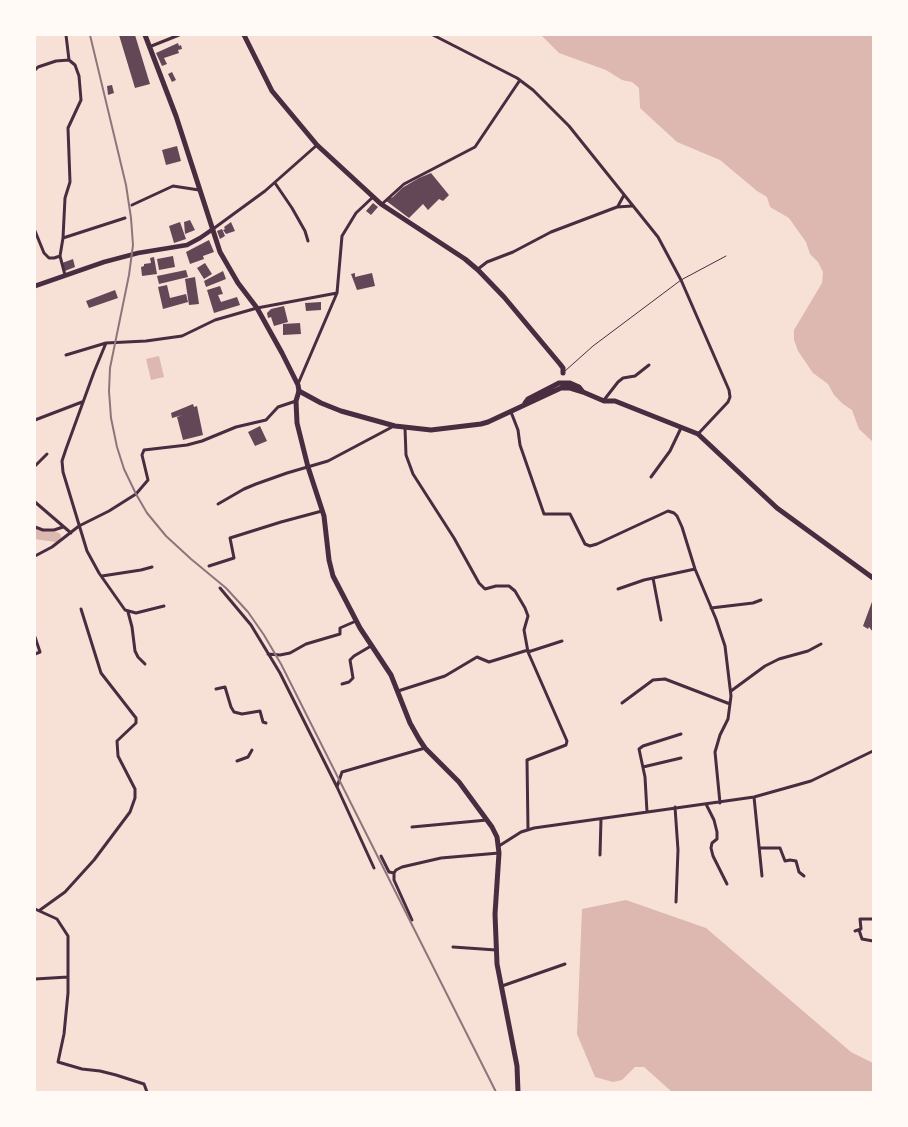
<!DOCTYPE html>
<style>
body{margin:0}
#map{position:relative;width:908px;height:1127px;overflow:hidden;background:#f7e1d7;font-family:Signika,sans-serif}
canvas{display:block}
.frame{position:absolute;inset:0;border:36px solid #fffaf5;pointer-events:none}
</style>
<div id="map">
<canvas width="908" height="1127"></canvas>
<div class="frame"></div>
</div>
<script>
const g = document.querySelector('canvas').getContext('2d');
g.lineJoin = 'round';
function fill(path, color) { g.fillStyle = color; g.fill(path, 'evenodd'); }
const shape = rows => new Path2D(rows.map(r => 'M' + r).join(''));
function strokePath(path, color, width, dash) { g.strokeStyle = color; g.lineWidth = width; g.lineCap = dash ? 'butt' : 'round'; g.setLineDash(dash || []); g.stroke(path); }
const water = shape([
 [541,35,873,35,873,442,859,429,852,410,843,404,834,395,828,384,813,373,798,351,794,340,794,330,822,283,823,272,818,262,810,254,806,242,789,218,770,207,767,197,757,191,720,160,677,142,640,108,639,88,632,82,622,80,606,70,559,53],
 [159,356,164,377,151,380,146,359],
 [626,900,706,928,851,1052,873,1063,873,1092,672,1092,644,1067,635,1067,622,1080,613,1082,595,1077,577,1034,582,909]
]);
const river = shape([
 [35,534,56,537]
]);
const building = shape([
 [119,35,135,35,150,84,135,88],
 [178,43,179,46,181,45,182,49,178,50,179,53,164,58,167,64,162,66,156,53],
 [172,72,176,80,172,82,168,74],
 [112,85,114,93,108,95,107,86],
 [177,146,181,161,166,165,162,150],
 [431,173,449,195,443,201,439,199,428,210,423,204,409,218,385,200,393,197,402,188,419,178],
 [373,203,378,207,371,215,366,211],
 [190,220,195,230,185,234,184,222],
 [180,222,186,239,174,243,169,226],
 [231,222,235,231,226,234,223,230,225,229,224,227],
 [222,229,225,236,220,239,217,231],
 [209,240,214,252,203,256,204,259,190,264,186,252],
 [173,256,175,267,159,270,157,259],
 [154,257,157,274,142,276,141,267,144,266,144,264,151,263,150,258],
 [73,259,75,267,65,271,62,263],
 [205,263,212,274,204,279,197,268],
 [186,270,188,277,159,284,157,276],
 [223,271,226,279,206,287,204,281],
 [355,273,355,277,372,273,375,286,357,290,351,274],
 [195,277,199,304,189,305,185,279],
 [167,285,170,298,186,294,188,302,163,309,158,287],
 [220,286,223,294,218,295,221,302,237,297,240,305,214,313,207,290],
 [115,290,118,298,89,308,86,301],
 [321,302,321,310,306,311,305,303],
 [284,306,288,322,274,326,271,317,268,318,267,313,271,309],
 [300,323,301,334,283,335,283,324],
 [193,404,194,407,197,406,203,435,183,440,177,417,183,415,172,418,171,413],
 [260,426,267,441,255,446,248,432],
 [873,599,873,632,869,627,868,629,863,626]
]);
const service = shape([
 [565,371,593,346,681,280,726,256]
]);
const minor = shape([
 [433,35,517,78,533,90,569,126,658,237,681,280,729,390,730,397,728,402,698,434],
 [149,47,179,35],
 [35,70,38,67,56,61,69,60],
 [275,183,292,208,305,231,308,241],
 [382,204,404,184,475,147,520,80],
 [132,205,173,186,199,190],
 [618,206,624,195],
 [213,229,265,191,317,145],
 [35,231,44,253,49,258,54,258,60,256],
 [63,238,125,218],
 [478,269,487,262,513,252,551,232,617,207,632,206],
 [65,275,60,256,63,238,65,198,70,182,68,128,81,100,79,76,75,65,69,60,66,35],
 [66,355,106,343],
 [298,384,337,293,342,236,356,213,373,197],
 [604,400,618,382,623,378,635,376,649,365],
 [511,412,518,430,520,445,544,514,570,514,585,544,590,546,597,544,668,511,674,513,677,516,682,527,695,569,716,619,725,646,731,696,728,719,720,735,715,752,720,803],
 [35,420,82,402],
 [405,428,406,455,413,474,454,538,479,583,485,589,496,586,509,586,515,591,525,608,528,616,524,630,528,652,567,741,566,745,527,760,528,829],
 [35,466,47,454],
 [651,477,670,451,681,428],
 [35,502,71,533],
 [218,504,244,489,256,484,287,473,328,461,394,426],
 [35,527,43,530,54,530,63,527],
 [35,556,52,547,79,526,109,511,136,494,148,480,142,455,144,450,187,445,202,441,236,427,266,420,278,407,296,401],
 [209,566,234,558,230,538,281,522,322,511],
 [102,576,141,570,152,567],
 [653,578,661,620],
 [220,588,251,625,280,673,337,787,374,868],
 [618,589,644,580,695,569],
 [164,606,136,613,125,610,99,573,87,551,63,472,62,461,66,449,94,372,106,343,146,341,182,336,215,320,257,308,337,293],
 [711,608,753,603,761,600],
 [128,612,132,627,135,651,138,657,145,664],
 [35,637,40,652,35,654],
 [528,652,562,641],
 [268,654,280,655,290,653,306,644,340,634,340,628,356,621],
 [342,684,349,682,353,678,350,660,354,656,371,646],
 [216,689,225,687,231,707,234,712,242,714,260,711,263,722,266,723],
 [398,691,445,676,477,657,489,662,528,650],
 [731,691,765,666,779,659,808,651,821,644],
 [622,703,653,680,665,679,730,704],
 [237,761,248,757,252,750],
 [643,767,681,758],
 [337,787,342,772,425,748],
 [754,797,762,876],
 [706,804,714,820,717,832,717,839,712,843,711,848,713,856,727,884],
 [675,807,678,850,676,902],
 [647,812,645,777,639,749,643,746,681,734],
 [412,827,487,820],
 [499,846,521,832,534,828,754,797,811,781,873,751],
 [760,848,780,848,785,861,790,860,796,861,799,872,804,876],
 [600,855,601,819],
 [381,856,389,872,394,873],
 [35,909,57,919,68,936,68,993,64,1034,58,1062,82,1069,100,1071,116,1075,144,1084,147,1092],
 [40,910,65,892,94,860,130,812,135,798,135,789,118,756,117,741,136,723,136,718,101,673,81,609],
 [412,920,394,880,394,873,396,870,402,867,441,858,499,853],
 [859,930,862,939,873,941],
 [855,931,861,929,860,919,873,919],
 [453,947,496,950],
 [35,979,68,977],
 [502,986,565,964]
]);
const secondary = shape([
 [35,286,104,262,138,253,187,245,200,238,213,229]
]);
const primary = shape([
 [244,35,272,91,317,145,381,204,465,259,478,270,504,297,560,364,563,368,563,373],
 [299,391,296,401,297,423,308,467,324,516,329,560,333,576,360,628,391,675,410,723,419,739,425,748,459,782,492,827,497,837,499,853,495,914,497,964,517,1066,518,1092]
]);
const trunk = shape([
 [145,35,176,116,220,252,238,283,257,308,282,353,298,385,299,391,321,403,341,411,395,426,431,430,481,424,488,422,561,388,570,388,583,392,604,401,615,401,698,434,777,508,873,578],
 [525,403,528,399,559,383,570,383,579,387,583,392]
]);
const rail = shape([
 [90,35,126,185,131,218,133,245,129,275,110,368,109,391,111,418,117,447,124,469,136,494,147,513,166,536,191,559,226,588,248,612,264,635,281,664,496,1092]
]);
fill(water, '#dcb8b0');
strokePath(river, '#dcb8b0', 10);
fill(building, '#644757');
strokePath(service, '#4a2c40', 1);
strokePath(minor, '#4a2c40', 3);
strokePath(secondary, '#4a2c40', 4.5);
strokePath(primary, '#4a2c40', 5);
strokePath(trunk, '#4a2c40', 5);
strokePath(rail, '#8f747c', 2);
</script>
